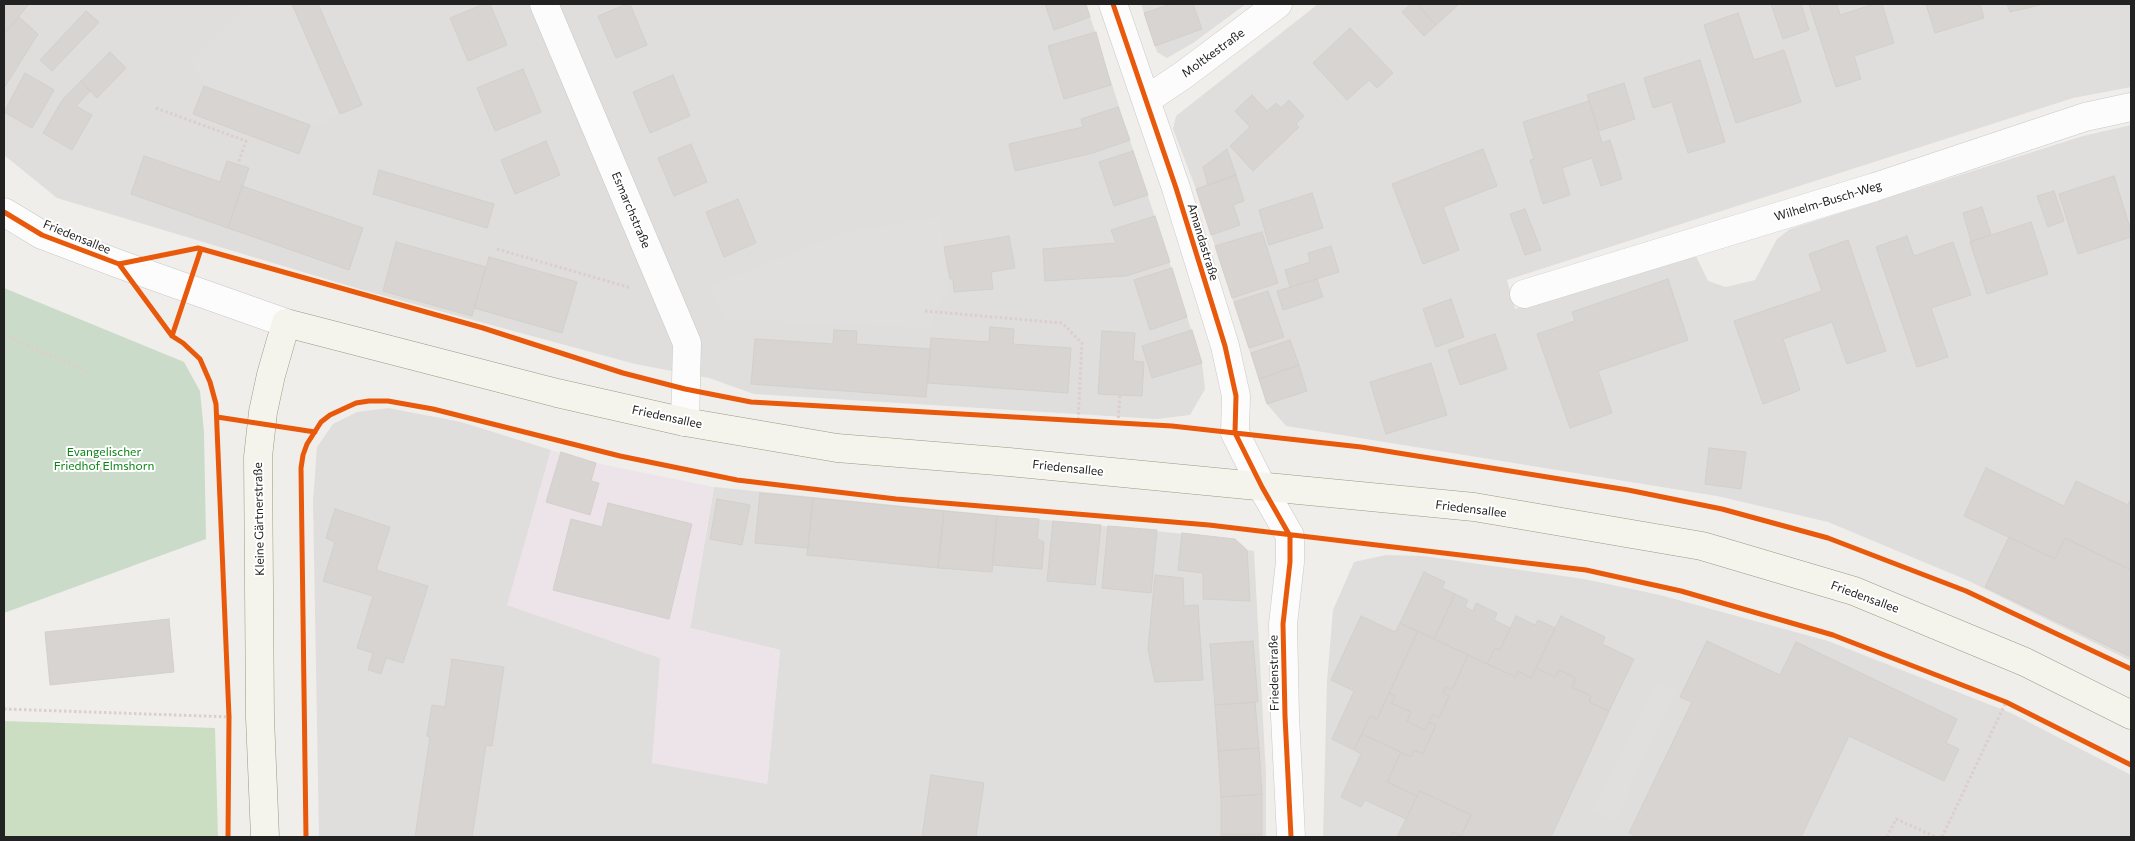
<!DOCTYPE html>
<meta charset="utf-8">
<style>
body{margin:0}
#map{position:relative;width:2135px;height:841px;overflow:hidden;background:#f0eeeb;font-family:Commissioner,sans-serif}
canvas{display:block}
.frame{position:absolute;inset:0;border:5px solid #222;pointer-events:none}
</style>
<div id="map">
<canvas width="2135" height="841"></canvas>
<div class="frame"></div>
</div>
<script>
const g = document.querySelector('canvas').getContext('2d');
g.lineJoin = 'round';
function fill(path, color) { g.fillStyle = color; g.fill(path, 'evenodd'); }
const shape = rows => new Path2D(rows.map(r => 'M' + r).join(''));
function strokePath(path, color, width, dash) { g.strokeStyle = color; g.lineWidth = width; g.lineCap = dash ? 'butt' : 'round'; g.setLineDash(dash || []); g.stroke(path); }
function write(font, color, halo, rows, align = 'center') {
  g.font = font + ' Commissioner,sans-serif'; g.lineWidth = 4; g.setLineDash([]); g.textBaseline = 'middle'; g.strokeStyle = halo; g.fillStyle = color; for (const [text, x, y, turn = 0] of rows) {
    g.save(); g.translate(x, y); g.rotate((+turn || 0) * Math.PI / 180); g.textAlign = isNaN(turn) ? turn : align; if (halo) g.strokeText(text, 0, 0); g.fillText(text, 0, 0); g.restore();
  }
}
const residential = shape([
 [4,4,1086,4,1202,363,1205,389,1190,415,1157,419,754,394,709,378,635,364,366,291,57,198,4,155],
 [1141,4,1246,4,1193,43,1167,58,1157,52],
 [1318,4,2131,4,2131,87,2073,98,1507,280,1515,309,1695,254,1708,281,1726,287,1755,280,1777,239,1790,229,2083,136,2131,125,2131,661,1969,581,1828,522,1717,496,1286,426,1267,404,1196,189,1173,129,1176,116],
 [388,408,461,422,551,450,508,605,661,658,767,784,780,650,690,628,714,487,1235,539,1247,550,1254,551,1266,775,1266,837,319,837,313,501,317,447,333,424,357,412],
 [1386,555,1423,556,1584,579,1660,595,1828,641,2011,713,2131,775,2131,837,1323,837,1327,681,1333,610,1354,562]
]);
const industrial = shape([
 [551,450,596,463,714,487,690,628,780,650,767,784,652,763,660,658,507,605]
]);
const forest = shape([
 [4,721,215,728,218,837,4,837]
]);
const cemetery = shape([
 [4,288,184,362,200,391,204,432,206,539,4,613]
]);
const parking = shape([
 [249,4,292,4,340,114,315,127,204,86,190,61],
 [940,217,949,287,929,328,725,319,707,287,847,231],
 [1656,681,1676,691,1615,820,1594,810]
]);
const building = shape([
 [4,4,29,4,4,34,4,4],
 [292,4,318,4,362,105,340,114,292,4],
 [484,4,490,4,507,45,468,61,450,18,484,4],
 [627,4,630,4,647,45,616,58,598,16,627,4],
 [1045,4,1086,4,1090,17,1054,30,1045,4],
 [1171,4,1193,4,1202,29,1155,46,1144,13,1171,4],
 [1411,4,1417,4,1436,25,1424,36,1402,12,1411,4],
 [1417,4,1459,4,1436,25,1417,4],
 [1771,4,1801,4,1809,30,1783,39,1771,4],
 [1809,4,1837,4,1840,15,1874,4,1882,4,1894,43,1854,56,1861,79,1836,87,1809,4],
 [1926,4,1980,4,1984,18,1935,33,1926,4],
 [2007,4,2044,4,2010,12,2007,4],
 [86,11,99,22,52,71,40,60,86,11],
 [1738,13,1754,60,1784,50,1801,102,1736,123,1704,25,1738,13],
 [19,17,38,34,4,88,4,34,19,17],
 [1350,28,1393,73,1377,88,1369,80,1347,100,1313,63,1350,28],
 [1096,32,1111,85,1064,99,1048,46,1096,32],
 [110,52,126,68,97,98,81,81,110,52],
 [1700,60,1725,142,1688,153,1672,102,1653,108,1644,78,1700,60],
 [523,69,541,112,495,131,477,88,523,69],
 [25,73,54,90,32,128,4,112,25,73],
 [673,75,690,116,650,133,633,92,673,75],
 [81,81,90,91,76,106,92,115,72,150,43,133,63,99,81,81],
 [1624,83,1635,119,1599,131,1587,95,1624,83],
 [204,86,310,125,299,154,193,114,204,86],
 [1252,95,1267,111,1276,103,1281,108,1289,100,1304,116,1296,124,1299,127,1253,171,1230,146,1250,127,1235,111,1252,95],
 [1589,101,1602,143,1610,140,1622,179,1601,186,1592,158,1562,168,1570,195,1543,204,1530,160,1534,159,1523,122,1589,101],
 [1118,107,1130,140,1093,153,1015,171,1009,144,1083,127,1081,119,1118,107],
 [546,141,560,175,515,194,501,160,546,141],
 [691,144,707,182,674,196,658,158,691,144],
 [1227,149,1236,175,1208,185,1203,167,1227,149],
 [1483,149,1497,186,1443,207,1459,250,1423,264,1392,184,1483,149],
 [1133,151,1148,195,1114,206,1099,162,1133,151],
 [144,156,220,182,227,161,249,168,228,228,131,194,144,156],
 [379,170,494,204,487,228,373,194,379,170],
 [1236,175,1244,201,1233,205,1240,225,1211,235,1196,189,1236,175],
 [2114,176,2131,231,2131,237,2078,254,2059,194,2114,176],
 [242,186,363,228,349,270,228,228,242,186],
 [2054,191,2064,221,2048,227,2037,196,2054,191],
 [1312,193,1323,228,1269,245,1259,210,1312,193],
 [738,199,756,243,724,257,706,212,738,199],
 [1982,207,1991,235,1971,241,1963,213,1982,207],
 [1525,209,1541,250,1525,255,1510,214,1525,209],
 [1155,216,1170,262,1126,276,1045,281,1043,249,1116,243,1111,230,1155,216],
 [2031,222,2048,274,1987,294,1970,242,2031,222],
 [1262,232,1278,283,1232,298,1215,246,1262,232],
 [1009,236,1015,268,991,272,993,289,954,292,953,279,950,279,944,247,1009,236],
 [1907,236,1914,256,1953,242,1971,295,1931,308,1948,357,1917,367,1876,247,1907,236],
 [1848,240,1886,351,1847,364,1832,322,1783,339,1800,390,1763,404,1734,321,1822,291,1809,254,1848,240],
 [396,242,486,267,472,316,383,291,396,242],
 [1331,246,1339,272,1290,287,1285,270,1310,262,1308,253,1331,246],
 [489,257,577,282,562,333,474,308,489,257],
 [1172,268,1187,317,1150,330,1134,280,1172,268],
 [1317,279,1323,297,1283,310,1277,291,1317,279],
 [1668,279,1688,340,1598,371,1612,413,1570,428,1537,334,1575,321,1572,312,1668,279],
 [1268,291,1284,337,1249,348,1234,302,1268,291],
 [1451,299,1464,337,1436,347,1423,309,1451,299],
 [990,327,1014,329,1013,344,1071,348,1068,393,928,383,931,338,989,342,990,327],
 [834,330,857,331,856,344,930,349,926,397,751,384,755,339,833,344,834,330],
 [1192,330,1202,363,1152,378,1142,346,1192,330],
 [1102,331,1135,333,1133,361,1144,362,1142,396,1098,394,1102,331],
 [1495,334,1507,369,1460,385,1448,350,1495,334],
 [1290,340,1299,365,1259,379,1251,353,1290,340],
 [1431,363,1447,415,1386,434,1370,382,1431,363],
 [1299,365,1307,391,1267,404,1259,379,1299,365],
 [1709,448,1746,452,1741,489,1705,484,1709,448],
 [561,452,596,463,591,481,599,483,590,515,546,502,561,452],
 [1986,468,2064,506,2076,481,2128,505,2131,498,2131,570,2065,538,2055,559,1964,516,1986,468],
 [760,493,813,498,808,548,755,543,760,493],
 [813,498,944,511,938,568,807,555,813,498],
 [717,499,750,505,742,545,710,539,717,499],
 [608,503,692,524,669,619,553,590,571,519,602,527,608,503],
 [335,509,390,527,376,570,428,586,403,663,386,658,381,674,368,670,373,653,357,648,373,596,323,581,335,542,326,538,335,509],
 [944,511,997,516,992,572,938,568,944,511],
 [997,516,1039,519,1037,539,1044,542,1042,569,992,565,997,516],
 [1053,521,1101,525,1095,585,1047,581,1053,521],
 [1108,526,1157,530,1151,593,1102,588,1108,526],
 [1182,533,1235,539,1247,550,1250,601,1203,599,1203,573,1178,570,1182,533],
 [2009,537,2055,559,2065,538,2131,570,2131,657,1985,587,2009,537],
 [1424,572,1445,582,1442,588,1455,594,1434,639,1400,623,1424,572],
 [1155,575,1183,578,1184,606,1198,605,1203,680,1155,682,1148,649,1155,575],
 [1455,594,1468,600,1465,607,1473,611,1476,603,1497,613,1494,620,1510,628,1500,650,1495,648,1487,664,1434,639,1455,594],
 [1361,616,1395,632,1400,623,1418,631,1377,719,1370,716,1354,750,1332,739,1354,691,1331,680,1361,616],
 [1516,616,1535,625,1538,620,1555,628,1531,678,1518,671,1516,677,1487,664,1495,648,1500,650,1516,616],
 [1561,616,1605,637,1602,644,1634,659,1609,711,1589,702,1591,696,1572,687,1576,678,1559,670,1555,677,1536,668,1561,616],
 [169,619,174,672,50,685,45,632,169,619],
 [1418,631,1468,655,1452,690,1446,687,1443,693,1449,696,1439,718,1433,714,1425,730,1407,721,1411,712,1391,703,1395,696,1389,693,1418,631],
 [1253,641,1258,702,1215,705,1210,644,1253,641],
 [1707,641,1780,675,1796,642,1957,719,1946,743,1959,749,1944,781,1849,736,1801,837,1637,837,1629,833,1692,702,1680,697,1707,641],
 [1468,655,1516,677,1518,671,1531,678,1536,668,1555,677,1559,670,1576,678,1572,687,1591,696,1589,702,1609,711,1551,837,1451,837,1453,832,1461,836,1471,815,1420,791,1417,796,1387,782,1401,752,1411,757,1414,750,1423,754,1436,725,1429,722,1433,714,1439,718,1449,696,1443,693,1446,687,1452,690,1468,655],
 [452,659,504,667,492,746,486,745,472,837,415,837,430,737,427,736,432,705,445,707,452,659],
 [1389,693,1395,696,1391,703,1411,712,1407,721,1425,730,1429,722,1436,725,1423,754,1414,750,1411,757,1362,734,1370,716,1377,719,1389,693],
 [1255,702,1259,748,1218,751,1215,705,1255,702],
 [1362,734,1401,752,1387,782,1417,796,1406,819,1365,800,1361,807,1341,797,1361,754,1354,750,1362,734],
 [1259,748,1262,794,1221,797,1218,751,1259,748],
 [931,775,984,783,976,837,922,837,931,775],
 [1420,791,1471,815,1461,836,1453,832,1451,837,1397,837,1420,791],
 [1262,794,1262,834,1221,834,1221,797,1262,794],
 [1221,834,1262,834,1262,837,1221,837,1221,834]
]);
const path = shape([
 [156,108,246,141,238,164],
 [497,249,631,288],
 [925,311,1062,323,1082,343,1078,421],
 [4,335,90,373],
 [1118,423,1120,395],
 [4,709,232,717],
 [1887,837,1896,819,1936,837],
 [1942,837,2006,702]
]);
const minor = shape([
 [544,4,687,343,685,422],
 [1113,4,1176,188,1225,346,1236,396,1235,433,1262,487,1290,536,1290,562,1283,624,1285,716,1291,837],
 [1146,100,1182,76,1278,4],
 [1524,294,1875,187,2085,117,2131,107]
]);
const tertiary = shape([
 [4,212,42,235,119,264,286,323]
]);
const secondary = shape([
 [265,837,260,718,258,457,263,412,271,375,286,323,557,393,685,422,837,448,1009,462,1474,507,1702,546,1854,591,2025,662,2131,715]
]);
const cycleway = shape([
 [1113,4,1176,188,1225,346,1236,396,1235,433,1262,487,1290,536,1290,562,1283,624,1285,716,1291,837],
 [4,212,42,235,119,264],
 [119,264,198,248,483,328,623,373,685,389,751,402,1172,426,1361,447,1628,490,1722,509,1828,538,1966,591,2131,669],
 [119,264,172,336,183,343,200,359,210,382,216,404,229,717,228,837],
 [172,336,201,249],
 [217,417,315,432],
 [306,837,301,468,303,455,307,444,321,422,330,415,356,403,369,401,388,401,433,409,620,456,737,480,896,499,1209,525,1586,570,1681,591,1833,635,2006,702,2131,765]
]);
const streetNames = [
 ["Moltkestraße",1213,53,-36],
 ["Wilhelm-Busch-Weg",1828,201,-17],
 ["Esmarchstraße",631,210,67],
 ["Friedensallee",77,237,22],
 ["Amandastraße",1203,242,73],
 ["Friedensallee",667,417,12],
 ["Friedensallee",1068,468,6],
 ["Friedensallee",1471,509,7],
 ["Kleine Gärtnerstraße",259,519,-91],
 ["Friedensallee",1865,597,20],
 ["Friedenstraße",1274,673,-91]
];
const parkNames = [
 ["Evangelischer",104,452],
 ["Friedhof Elmshorn",104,466]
];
fill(residential, '#dfdedc');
fill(industrial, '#ede4e9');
fill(forest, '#cbdec1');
fill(cemetery, '#cadbca');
fill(parking, '#e0dfde');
fill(building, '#d7d4d2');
strokePath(building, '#d3d0cc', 1);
strokePath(minor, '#c9c8c7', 29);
strokePath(tertiary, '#c9c8c7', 29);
strokePath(secondary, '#999a82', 29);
strokePath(path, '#dccecd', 3, [2.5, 2.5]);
strokePath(minor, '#fdfcfc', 28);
strokePath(tertiary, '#fdfcfc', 28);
strokePath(secondary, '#f4f4ed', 28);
strokePath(cycleway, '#e8590c', 5);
write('12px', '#222', '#fff', streetNames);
write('12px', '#0c8416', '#fff', parkNames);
</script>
